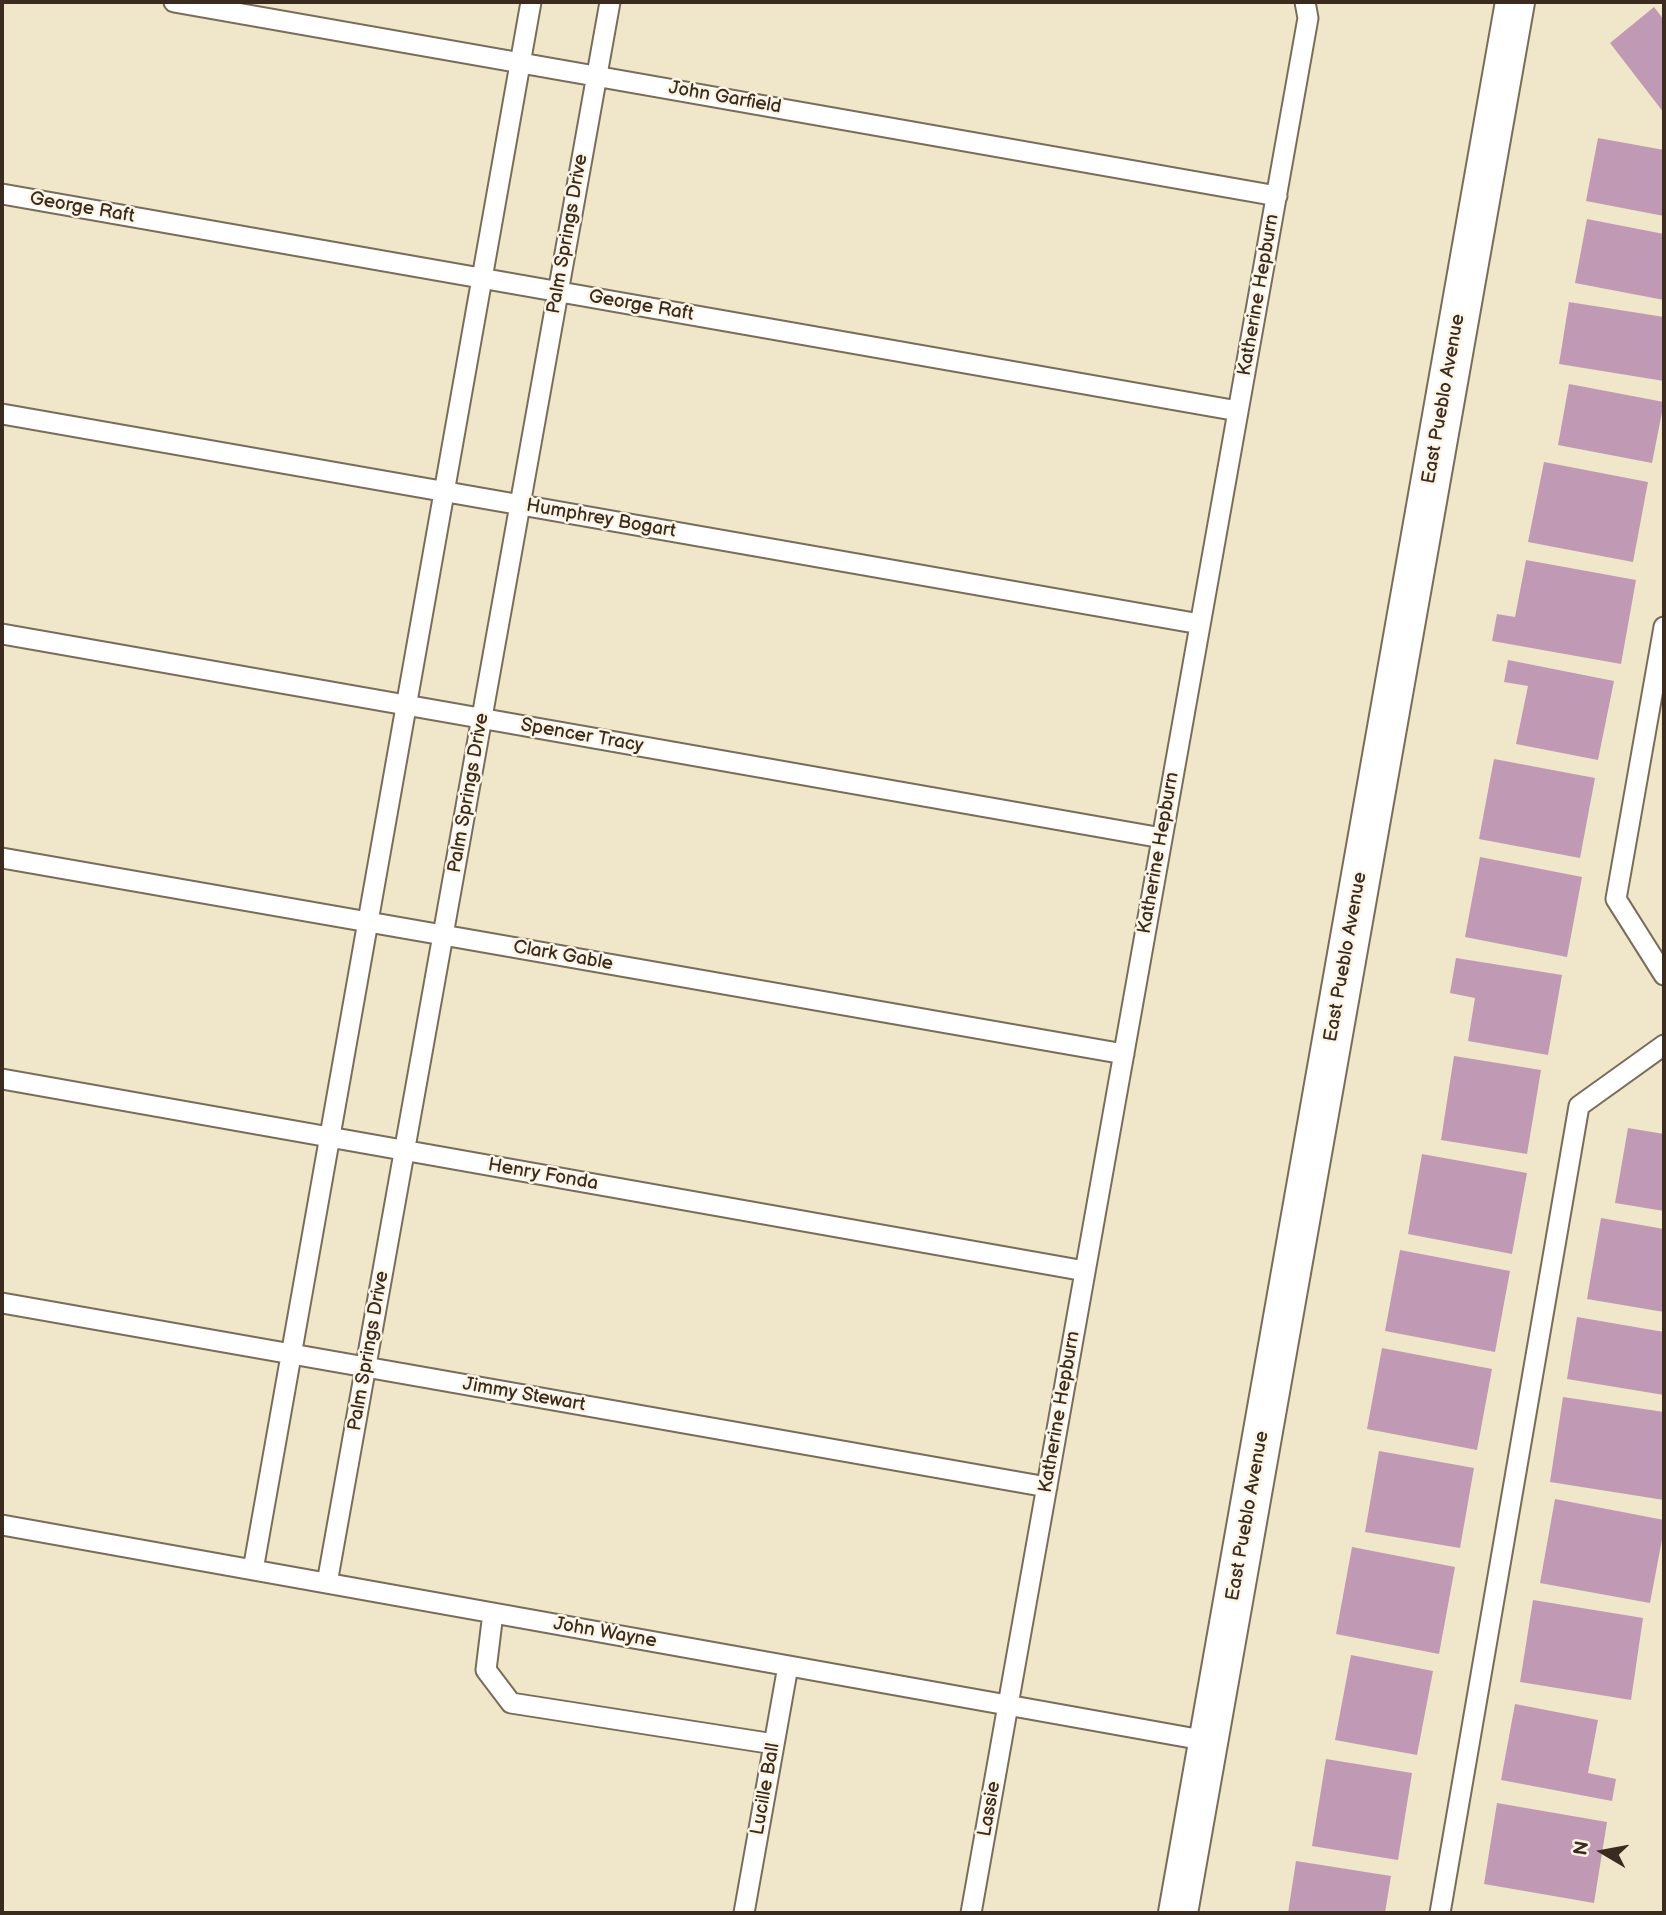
<!DOCTYPE html>
<style>
body{margin:0}
#map{position:relative;width:1666px;height:1915px;overflow:hidden;background:#f0e7ca;font-family:"Balsamiq Sans",sans-serif}
canvas{display:block}
.frame{position:absolute;inset:0;border:4px solid #3b2a1e;pointer-events:none}
.north{position:absolute;left:1568px;top:1817px;width:70px;height:70px;-webkit-text-stroke:5px #fcf5e5;paint-order:stroke;rotate:280deg;font-size:19px;font-weight:700;line-height:28px;text-align:center;color:#3b2a1e}
.north::after{content:'';display:block;margin:auto;width:24px;height:32px;background:#3b2a1e;clip-path:polygon(50% 0,100% 100%,50% 72%,0 100%)}
</style>
<div id="map">
<canvas width="1666" height="1915"></canvas>
<div class="frame"></div>
<div class="north">N</div>
</div>
<script>
const g = document.querySelector('canvas').getContext('2d');
g.lineJoin = 'round';
function fill(path, color) { g.fillStyle = color; g.fill(path, 'evenodd'); }
const shape = rows => new Path2D(rows.map(r => 'M' + r).join(''));
function strokePath(path, color, width, dash) { g.strokeStyle = color; g.lineWidth = width; g.lineCap = dash ? 'butt' : 'round'; g.setLineDash(dash || []); g.stroke(path); }
function write(font, color, halo, rows, align = 'center') {
  g.font = font + ' "Balsamiq Sans",sans-serif'; g.lineWidth = 5; g.setLineDash([]); g.textBaseline = 'middle'; g.strokeStyle = halo; g.fillStyle = color; for (const [text, x, y, turn = 0] of rows) {
    g.save(); g.translate(x, y); g.rotate((+turn || 0) * Math.PI / 180); g.textAlign = isNaN(turn) ? turn : align; if (halo) g.strokeText(text, 0, 0); g.fillText(text, 0, 0); g.restore();
  }
}
const building = shape([
 [1654,7,1664,20,1664,113,1610,43],
 [1598,138,1664,150,1664,216,1586,201],
 [1587,219,1664,234,1664,300,1575,283],
 [1569,302,1664,317,1664,381,1559,364],
 [1569,384,1664,402,1652,463,1558,445],
 [1544,462,1648,482,1633,562,1528,542],
 [1526,560,1636,580,1621,664,1492,641,1497,614,1515,617],
 [1508,660,1614,681,1598,760,1516,744,1528,686,1504,682],
 [1494,759,1595,778,1580,858,1479,839],
 [1480,857,1582,877,1567,957,1465,937],
 [1456,958,1562,975,1548,1055,1468,1041,1475,998,1450,993],
 [1454,1056,1541,1070,1527,1154,1441,1140],
 [1628,1128,1664,1134,1664,1211,1615,1203],
 [1422,1154,1527,1173,1512,1254,1408,1234],
 [1601,1218,1664,1229,1664,1312,1587,1299],
 [1400,1250,1510,1271,1495,1352,1385,1331],
 [1577,1317,1664,1332,1664,1395,1567,1379],
 [1382,1348,1492,1369,1477,1450,1367,1429],
 [1563,1397,1664,1412,1664,1500,1550,1482],
 [1379,1451,1474,1468,1460,1548,1365,1532],
 [1555,1499,1664,1520,1664,1529,1650,1603,1540,1583],
 [1352,1547,1455,1567,1439,1654,1336,1634],
 [1533,1600,1643,1618,1631,1700,1520,1682],
 [1351,1655,1433,1671,1417,1755,1335,1740],
 [1515,1704,1598,1720,1588,1773,1616,1779,1612,1801,1501,1780],
 [1326,1759,1412,1773,1398,1860,1312,1846],
 [1497,1803,1607,1822,1594,1903,1484,1884],
 [1296,1861,1391,1876,1385,1913,1288,1913]
]);
const lane = shape([
 [174,2,1277,196],
 [2,194,1238,411],
 [2,414,1200,624],
 [1664,627,1616,899,1664,975],
 [2,634,1162,838],
 [2,858,1124,1054],
 [2,1079,1085,1271],
 [2,1303,1047,1487],
 [2,1525,1208,1741],
 [253,1570,531,2],
 [327,1583,610,2],
 [493,1613,486,1670,511,1703,774,1744],
 [744,1913,788,1666],
 [971,1913,1308,18,1305,2],
 [1440,1913,1579,1106,1664,1045]
]);
const street = shape([
 [1178,1913,1515,2]
]);
const streetNames = [
 ["John Garfield",725,98,10],
 ["George Raft",82,208,10],
 ["Palm Springs Drive",568,234,-80],
 ["Katherine Hepburn",1259,295,-80],
 ["George Raft",641,306,10],
 ["East Pueblo Avenue",1444,399,-80],
 ["Humphrey Bogart",601,519,10],
 ["Spencer Tracy",582,736,10],
 ["Palm Springs Drive",469,793,-80],
 ["Katherine Hepburn",1159,853,-80],
 ["Clark Gable",563,956,10],
 ["East Pueblo Avenue",1346,957,-80],
 ["Henry Fonda",543,1175,10],
 ["Palm Springs Drive",369,1351,-80],
 ["Jimmy Stewart",524,1395,10],
 ["Katherine Hepburn",1060,1412,-80],
 ["East Pueblo Avenue",1248,1516,-80],
 ["John Wayne",605,1633,10],
 ["Lucille Ball",766,1789,-80],
 ["Lassie",990,1809,-80]
];
fill(building, '#c099b5');
strokePath(lane, '#7a6c5a', 23);
strokePath(street, '#7a6c5a', 42);
strokePath(lane, '#fff', 19);
strokePath(street, '#fff', 38);
write('19px', '#3b2a1e', '#fcf5e5', streetNames);
</script>
